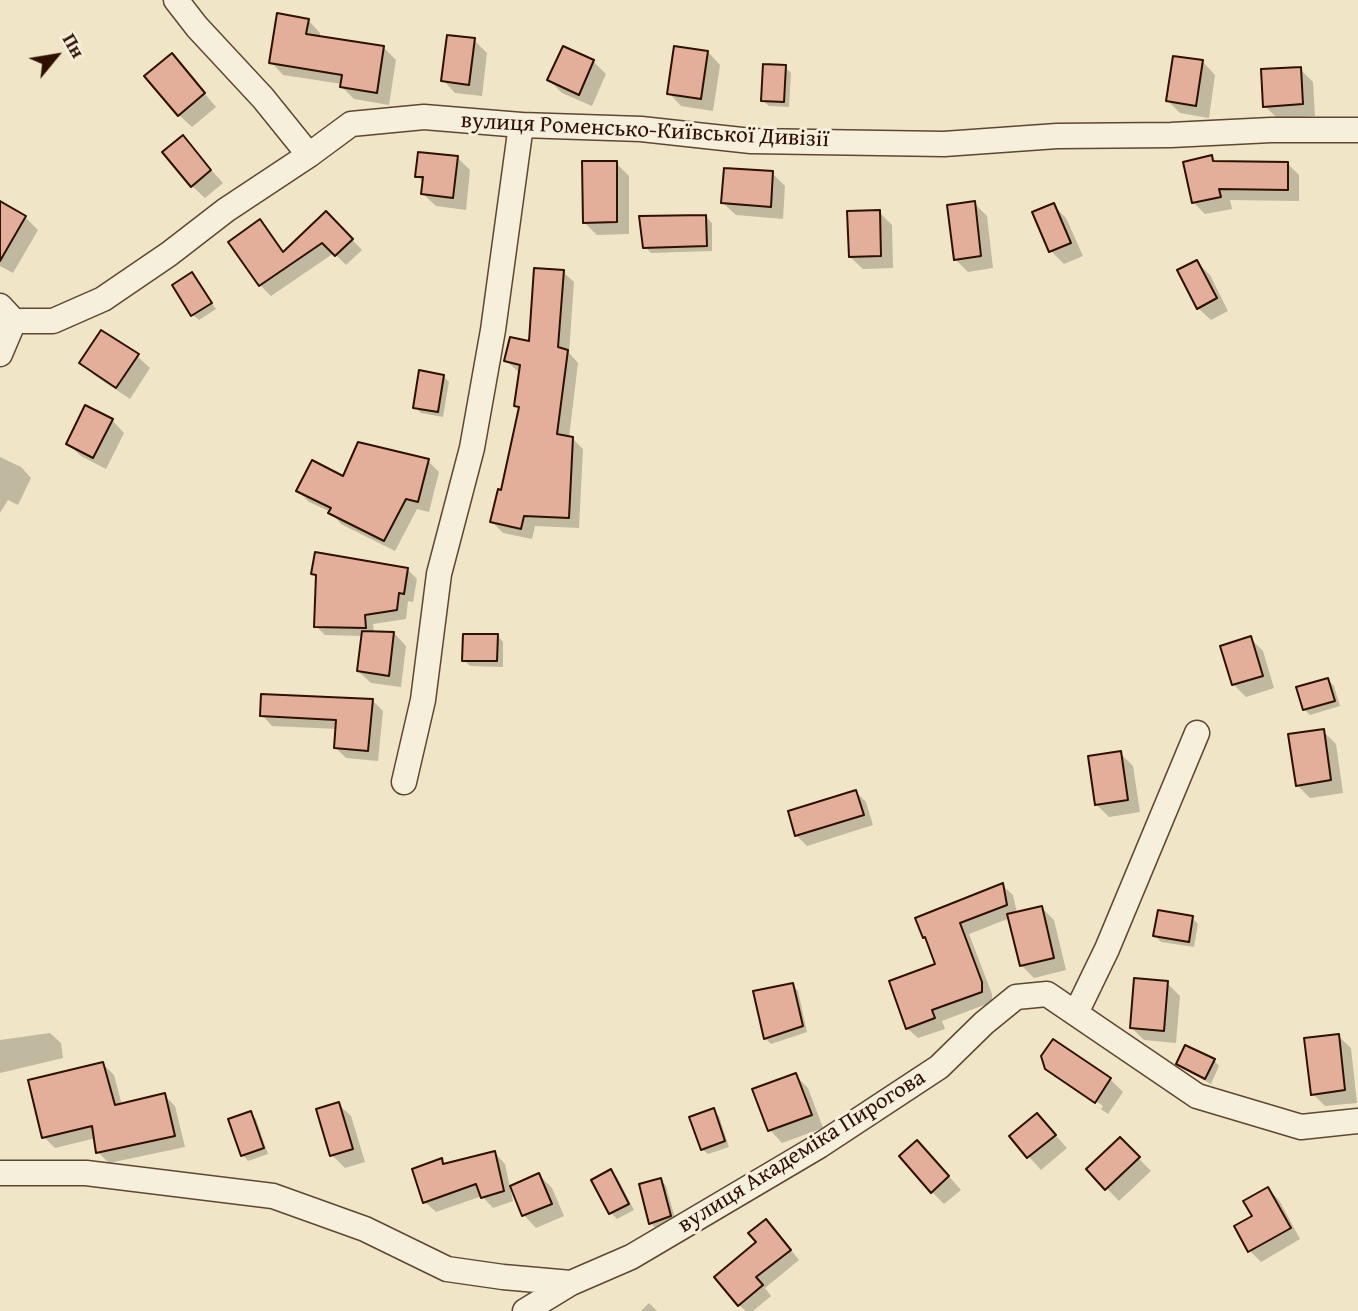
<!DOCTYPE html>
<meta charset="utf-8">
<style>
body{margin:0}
#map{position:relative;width:1358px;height:1311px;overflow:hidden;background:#f0e6c7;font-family:"Gentium Book Plus",serif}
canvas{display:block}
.north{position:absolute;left:21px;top:21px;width:70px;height:70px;-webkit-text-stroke:5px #f5efdb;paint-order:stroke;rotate:60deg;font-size:19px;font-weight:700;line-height:28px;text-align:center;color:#2e1000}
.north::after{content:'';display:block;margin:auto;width:24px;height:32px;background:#2e1000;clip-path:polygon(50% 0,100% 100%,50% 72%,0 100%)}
</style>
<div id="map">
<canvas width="1358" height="1311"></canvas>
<div class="north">Пн</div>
</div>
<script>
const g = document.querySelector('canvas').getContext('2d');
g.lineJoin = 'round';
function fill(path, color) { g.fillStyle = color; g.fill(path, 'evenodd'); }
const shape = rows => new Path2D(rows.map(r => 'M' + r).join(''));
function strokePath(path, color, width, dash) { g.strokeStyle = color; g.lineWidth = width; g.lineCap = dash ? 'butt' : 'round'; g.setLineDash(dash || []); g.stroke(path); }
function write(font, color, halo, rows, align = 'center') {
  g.font = font + ' "Gentium Book Plus",serif'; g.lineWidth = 6; g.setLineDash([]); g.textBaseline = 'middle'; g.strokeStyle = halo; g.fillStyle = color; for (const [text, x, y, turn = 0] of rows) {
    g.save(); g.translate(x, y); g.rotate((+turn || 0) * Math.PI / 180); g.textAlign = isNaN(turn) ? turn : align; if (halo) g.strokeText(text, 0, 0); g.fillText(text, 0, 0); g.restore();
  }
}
const shadow = shape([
 [308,20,320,33,320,38,383,47,396,60,389,105,354,99,342,87,342,84,283,75,271,62],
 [474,40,487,53,482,96,455,93,443,80],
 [708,52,720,65,713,111,681,106,669,93],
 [172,55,216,107,192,127,179,115],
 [593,61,606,74,592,106,562,93,549,80],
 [1203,62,1215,75,1209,118,1180,113,1168,101],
 [785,67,791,73,789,107,769,106,763,101],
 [1300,69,1313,82,1315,116,1278,119,1265,106],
 [182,137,223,183,205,198,192,186],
 [457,157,470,170,466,210,436,206,423,194,424,183,417,176],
 [1212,157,1217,162,1287,163,1299,175,1299,201,1230,200,1232,209,1205,214,1193,202],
 [616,163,629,176,629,234,597,235,584,222],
 [772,173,785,186,783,219,736,215,723,203],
 [0,203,25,217,38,230,13,273,0,266],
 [974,203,987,216,993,268,968,272,955,259],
 [1053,205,1066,218,1083,256,1064,264,1051,251,1034,213],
 [879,212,892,225,893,268,863,269,850,257],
 [326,213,362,250,346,265,334,253,271,296,260,285,260,222,285,253],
 [706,217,712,223,712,251,651,253,645,247],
 [1197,262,1210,275,1228,311,1211,320,1198,308],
 [563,272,574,282,569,353,578,363,569,438,572,438,583,449,579,528,535,526,532,539,503,533,492,522,502,492,520,410,516,406,520,373,506,361,530,343],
 [192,275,216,309,199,320,193,315],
 [137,356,150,368,130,399,94,375,82,363],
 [443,376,449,382,443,417,421,413,415,407],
 [112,420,124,433,106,469,81,456,68,444],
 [0,457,21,467,31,478,18,505,8,500,0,513],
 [428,461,439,472,429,512,417,509,395,551,341,524,331,512,309,502,298,491],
 [408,570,417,579,413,602,408,601,406,619,373,624,374,633,394,633,406,646,401,687,371,683,358,671,363,636,325,635,316,626,318,579,313,574],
 [498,636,503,642,503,667,470,666,464,660],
 [1250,638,1263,651,1274,688,1246,697,1233,684],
 [1328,680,1334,686,1340,706,1310,715,1304,709],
 [373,701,383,711,378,761,346,758,336,748,337,729,272,726,262,715],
 [1323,731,1336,744,1343,793,1310,798,1297,785],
 [1120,753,1133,766,1140,812,1109,817,1096,804],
 [856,792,866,802,873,825,807,846,797,836,790,813],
 [1002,885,1013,895,1017,913,1041,907,1054,920,1066,970,1034,978,1021,965,1010,918,969,934,992,994,992,1002,942,1021,945,1029,918,1038,907,1028,938,965,929,942,924,937],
 [1192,918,1198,924,1194,947,1161,942,1155,936],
 [1167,983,1180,996,1176,1043,1144,1040,1131,1027],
 [792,985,798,991,807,1032,771,1044,765,1038],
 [50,1033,61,1043,63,1058,0,1073,0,1040],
 [1338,1036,1351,1048,1357,1103,1325,1106,1313,1094],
 [1214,1060,1219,1066,1211,1084,1184,1069,1178,1064],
 [103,1064,114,1075,122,1105,164,1095,175,1106,185,1147,109,1163,98,1152,96,1138,55,1148,44,1137],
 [1046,1069,1110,1079,1123,1092,1108,1114,1058,1080,1101,1109,1103,1106,1056,1074,1056,1078],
 [795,1075,808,1088,823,1128,782,1143,770,1130],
 [338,1104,351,1116,365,1162,345,1168,332,1155],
 [713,1110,719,1116,729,1147,708,1154,702,1149],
 [250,1113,256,1119,268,1154,248,1161,243,1155],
 [1037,1115,1067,1148,1041,1170,1011,1137],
 [1120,1139,1151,1171,1119,1201,1089,1170],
 [495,1153,505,1164,513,1201,493,1208,482,1196,436,1212,425,1202,441,1160,446,1165],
 [930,1155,961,1190,944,1204,932,1192],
 [611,1172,617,1177,634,1210,617,1219,611,1213],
 [539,1175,552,1188,564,1216,536,1228,524,1215],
 [661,1180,666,1186,676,1222,656,1229,651,1223],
 [1268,1189,1279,1200,1300,1239,1261,1262,1250,1251],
 [776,1231,799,1260,765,1288,771,1296,753,1311,746,1311,739,1305],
 [649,1303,657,1311,641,1311]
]);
const building = shape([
 [277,13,309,19,306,34,384,46,377,93,340,87,342,75,269,63,277,13],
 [447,35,475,38,469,85,441,81,447,35],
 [563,46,594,60,579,95,547,80,563,46],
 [674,46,708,51,701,99,667,94,674,46],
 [172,53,205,93,178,116,144,76,172,53],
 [1173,56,1203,60,1196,106,1166,101,1173,56],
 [763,64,786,65,784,102,761,101,763,64],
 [1301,67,1303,104,1263,107,1261,69,1301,67],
 [183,135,211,170,191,187,162,152,183,135],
 [418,152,458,156,453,198,421,194,423,177,415,177,418,152],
 [1212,155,1213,161,1288,162,1288,190,1219,189,1221,197,1192,203,1183,162,1212,155],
 [582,161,617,161,617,222,583,223,582,161],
 [724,168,773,171,771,207,721,203,724,168],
 [0,201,26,216,0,261,0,201],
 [975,201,981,256,954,260,947,205,975,201],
 [1054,203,1071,243,1049,252,1032,212,1054,203],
 [880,210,881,256,849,257,847,211,880,210],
 [326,211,353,239,335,256,322,243,259,286,228,242,260,219,283,252,326,211],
 [706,215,707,246,643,248,639,216,706,215],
 [1197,260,1217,298,1197,309,1177,270,1197,260],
 [534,268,564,270,558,347,568,350,557,434,573,437,569,518,524,516,521,529,490,522,498,489,501,490,519,407,514,406,520,365,504,361,510,337,529,341,534,268],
 [192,272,212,303,191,316,172,285,192,272],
 [101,330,139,354,116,388,79,363,101,330],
 [419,370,444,375,438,412,413,408,419,370],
 [85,405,113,419,93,458,66,444,85,405],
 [358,442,429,459,418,502,406,499,384,541,328,513,331,508,296,491,312,460,343,476,358,442],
 [315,552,408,568,404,594,399,593,397,610,365,615,366,628,314,627,316,575,311,574,315,552],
 [362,631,394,632,389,676,357,671,362,631],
 [463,634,498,634,497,661,462,661,463,634],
 [1251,636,1263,676,1232,685,1220,646,1251,636],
 [1328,678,1335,701,1303,710,1296,687,1328,678],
 [261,694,373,699,368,751,334,748,336,720,260,716,261,694],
 [1324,729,1331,780,1296,786,1288,734,1324,729],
 [1121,751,1128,800,1095,805,1088,756,1121,751],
 [856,790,864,815,795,836,788,811,856,790],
 [1003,883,1007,905,960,923,982,982,982,992,932,1010,935,1018,906,1029,889,981,935,964,925,937,923,938,915,918,1003,883],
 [1042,906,1054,958,1020,966,1007,914,1042,906],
 [1158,910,1193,916,1189,942,1153,936,1158,910],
 [1134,978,1168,981,1164,1031,1130,1028,1134,978],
 [793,983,803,1026,764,1039,753,991,793,983],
 [1339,1034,1345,1090,1311,1095,1304,1038,1339,1034],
 [1053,1039,1111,1078,1095,1103,1045,1069,1041,1056,1053,1039],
 [1185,1045,1215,1059,1205,1079,1176,1064,1185,1045],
 [103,1062,115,1105,165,1093,175,1136,96,1153,92,1126,42,1138,28,1080,103,1062],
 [796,1073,812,1115,768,1131,752,1089,796,1073],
 [339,1102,353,1149,330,1156,316,1109,339,1102],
 [714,1108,725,1141,701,1150,689,1117,714,1108],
 [251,1111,264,1148,241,1156,228,1119,251,1111],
 [1037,1113,1056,1135,1027,1158,1009,1136,1037,1113],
 [1120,1137,1140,1157,1105,1190,1086,1169,1120,1137],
 [917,1140,949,1176,931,1193,899,1156,917,1140],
 [495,1151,504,1191,481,1198,476,1184,423,1203,412,1169,442,1158,443,1164,495,1151],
 [611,1169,629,1204,609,1214,591,1180,611,1169],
 [539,1173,552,1204,522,1216,510,1186,539,1173],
 [661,1178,671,1216,649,1224,639,1184,661,1178],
 [1268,1187,1291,1228,1248,1252,1234,1226,1252,1216,1243,1201,1268,1187],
 [766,1219,791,1250,756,1277,763,1285,738,1306,714,1277,756,1242,748,1233,766,1219]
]);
const street = shape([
 [176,0,197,27,263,98,309,155],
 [0,306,14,321,53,321,103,299,169,254,226,210,309,155,351,124,424,117,521,125,641,129,751,141,944,144,1057,136,1171,135,1271,130,1358,130],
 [0,354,14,321],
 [404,782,423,700,439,574,472,448,493,330,521,125],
 [1076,1013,1107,949,1197,733],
 [0,1173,86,1173,273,1196,365,1229,447,1269,503,1277,571,1283],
 [525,1311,571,1283,631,1257,819,1146,939,1067,984,1023,1016,997,1047,994,1197,1096,1301,1127,1358,1121]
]);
const streetNames = [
 ["вулиця Роменсько-Київської Дивізії",645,131,3],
 ["вулиця Академіка Пирогова",802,1152,-32]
];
fill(shadow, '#0003');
fill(building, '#e4af9a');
strokePath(building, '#2e1000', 2);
strokePath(street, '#5e4632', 27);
strokePath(street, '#f5efdb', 24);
write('23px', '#2e1000', '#f5efdb', streetNames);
</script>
